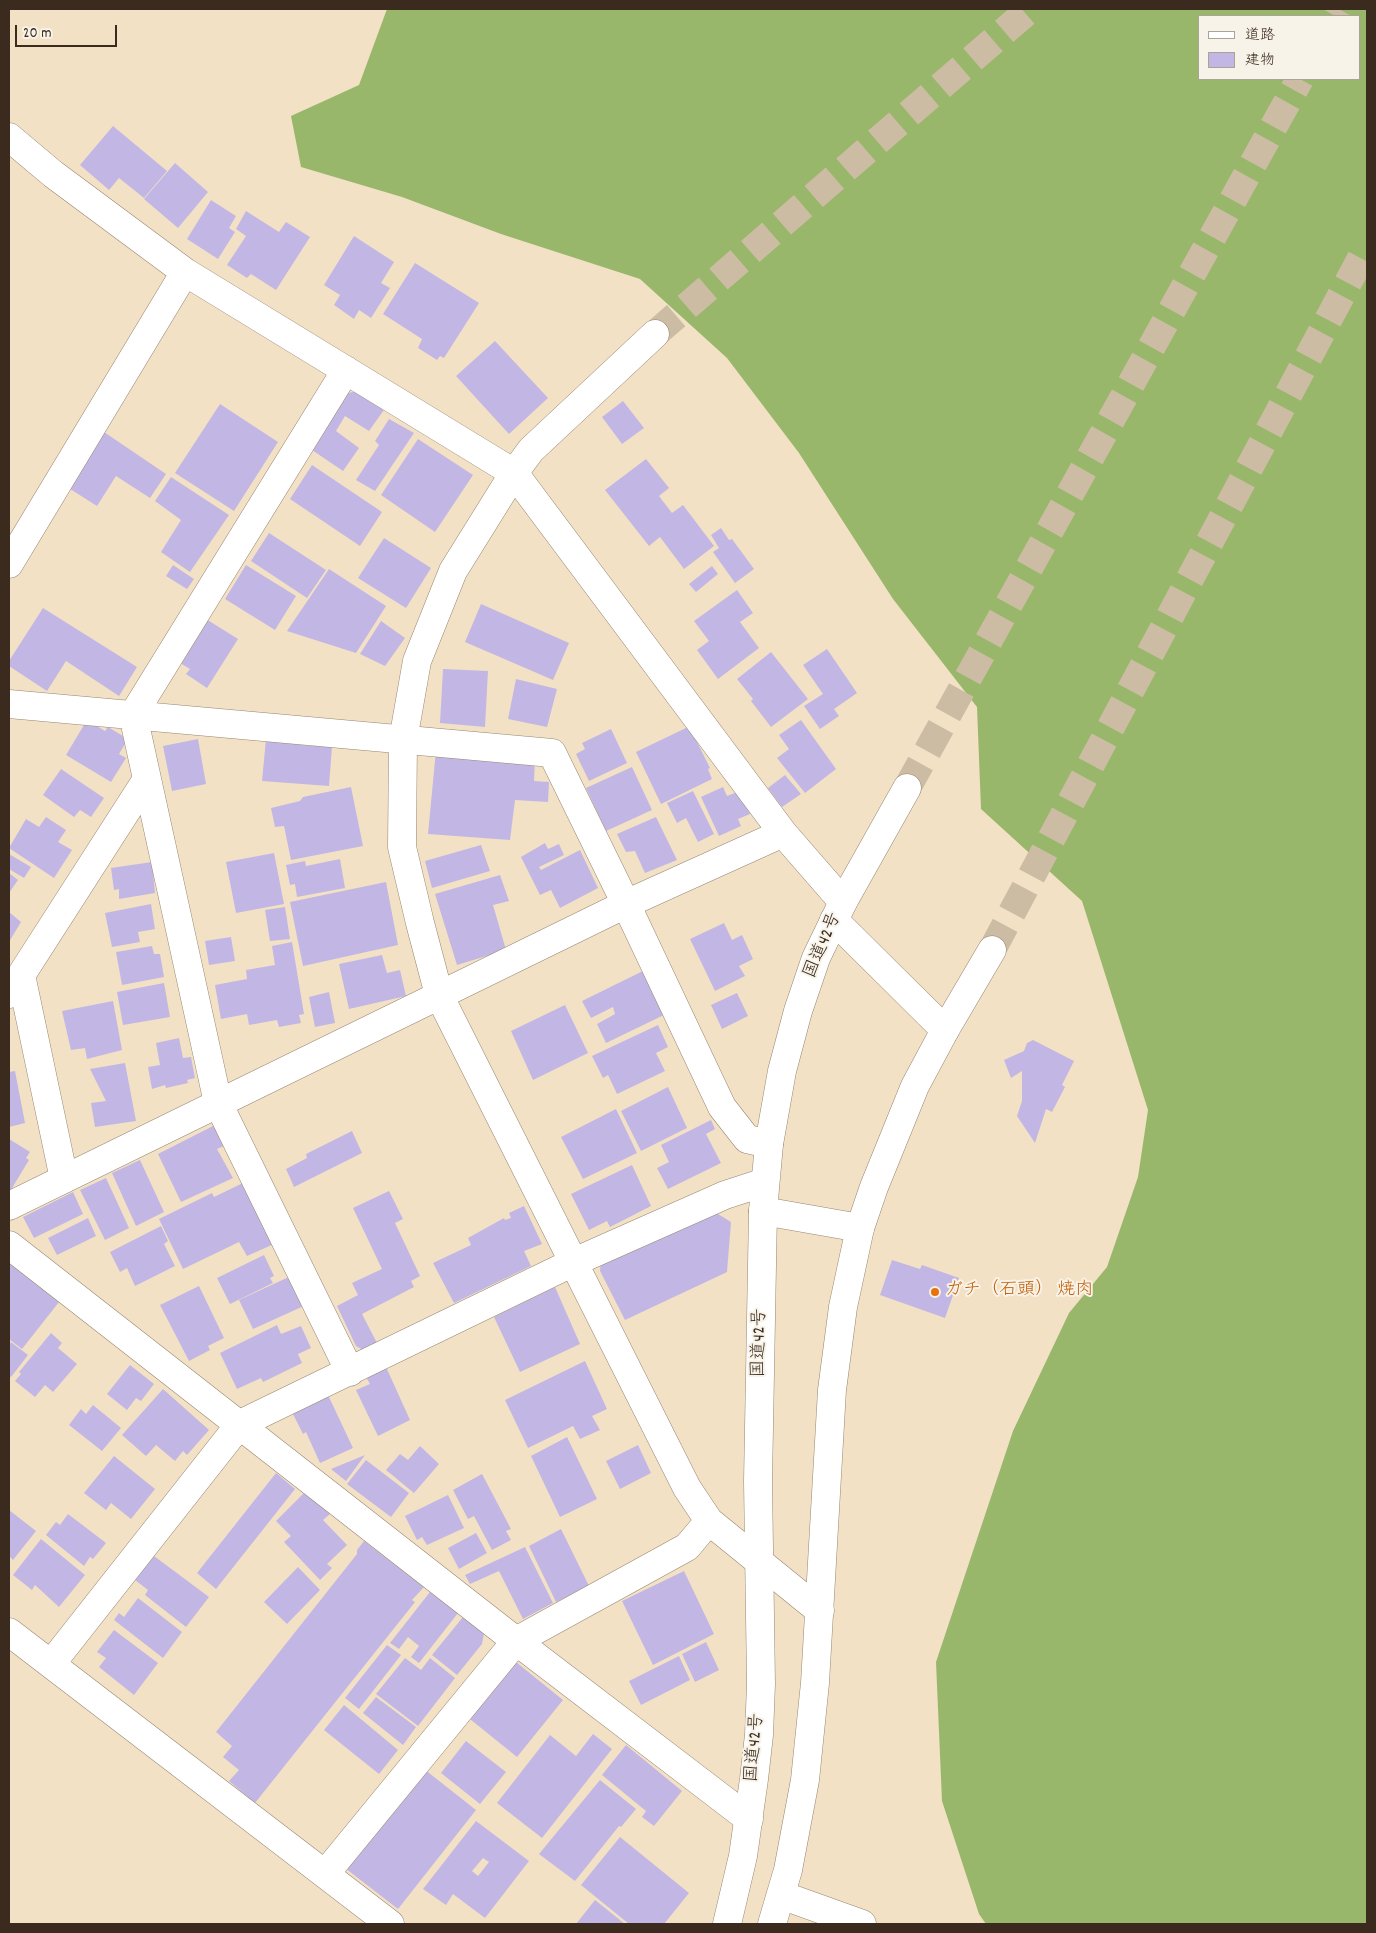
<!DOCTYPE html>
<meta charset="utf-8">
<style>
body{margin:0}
#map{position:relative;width:1376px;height:1933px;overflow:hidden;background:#f2e1c5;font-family:Dekko,"Klee One",sans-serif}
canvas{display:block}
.frame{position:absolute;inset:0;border:10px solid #3b2a1e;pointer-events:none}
.legend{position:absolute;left:1198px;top:15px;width:162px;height:65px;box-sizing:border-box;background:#f7f3e8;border:1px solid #aca397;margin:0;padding:6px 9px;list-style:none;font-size:15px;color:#3b2a1e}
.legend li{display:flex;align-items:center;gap:10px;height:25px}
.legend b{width:25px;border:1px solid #aca397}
.scale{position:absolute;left:15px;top:25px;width:102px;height:22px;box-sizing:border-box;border:2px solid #3b2a1e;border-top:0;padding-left:6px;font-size:15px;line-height:18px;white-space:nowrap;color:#3b2a1e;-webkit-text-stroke:4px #f7f3e8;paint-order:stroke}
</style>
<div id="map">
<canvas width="1376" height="1933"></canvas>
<div class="frame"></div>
<ul class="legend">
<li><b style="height:6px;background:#fff"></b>道路</li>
<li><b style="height:14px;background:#c2b7e4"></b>建物</li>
</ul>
<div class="scale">20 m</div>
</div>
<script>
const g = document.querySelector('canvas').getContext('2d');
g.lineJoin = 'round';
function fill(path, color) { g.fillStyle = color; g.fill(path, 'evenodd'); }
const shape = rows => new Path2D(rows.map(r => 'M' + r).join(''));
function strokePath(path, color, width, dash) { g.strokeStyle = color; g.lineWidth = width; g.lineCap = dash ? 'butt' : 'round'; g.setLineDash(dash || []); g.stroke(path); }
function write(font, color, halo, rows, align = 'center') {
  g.font = font + ' Dekko,"Klee One",sans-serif'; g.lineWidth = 4; g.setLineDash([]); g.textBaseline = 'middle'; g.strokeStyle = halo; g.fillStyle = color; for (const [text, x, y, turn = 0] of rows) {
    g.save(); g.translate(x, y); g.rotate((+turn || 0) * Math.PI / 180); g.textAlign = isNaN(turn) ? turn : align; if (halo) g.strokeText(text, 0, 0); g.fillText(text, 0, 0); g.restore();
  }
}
const forest = shape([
 [387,9,1367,9,1367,1924,986,1924,979,1914,942,1801,936,1662,1013,1431,1069,1313,1107,1267,1138,1177,1148,1110,1082,901,981,809,977,707,893,599,799,453,727,358,640,279,501,234,402,197,301,167,291,116,359,85],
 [1200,16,1360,16,1360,79,1200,79]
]);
const building = shape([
 [113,126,167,171,144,198,119,178,109,190,80,165],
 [175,163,208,192,178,228,144,199],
 [211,200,236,216,229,228,235,232,218,259,187,239],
 [246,211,279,232,286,222,310,237,276,290,251,274,247,278,227,265,246,236,236,229],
 [354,236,394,262,381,283,390,288,371,318,359,310,354,319,334,305,340,295,324,285],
 [415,263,479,303,444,358,440,356,437,360,418,348,422,339,383,314],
 [495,341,548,398,509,434,456,376],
 [362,390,386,407,369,431,345,416,336,431,359,448,343,471,312,450,348,393],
 [623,401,644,428,622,444,602,417],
 [220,404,278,442,234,511,175,473],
 [389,419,414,433,375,491,356,480,379,445,375,441],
 [104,432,166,474,150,498,116,476,97,506,67,487],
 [418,439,473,475,435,532,381,495],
 [646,459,669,488,659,496,672,513,683,505,714,546,684,569,660,537,649,546,605,490],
 [312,465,382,512,360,546,290,499],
 [171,477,229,515,190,572,161,552,181,520,155,501],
 [721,528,729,540,732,539,754,569,735,583,713,552,719,548,711,535],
 [269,533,326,570,307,598,251,561],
 [384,538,431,568,406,608,358,578],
 [173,565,194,579,187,589,166,576],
 [246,565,296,596,275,630,225,599],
 [712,566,718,574,696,592,689,584],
 [329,569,386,606,356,653,287,631],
 [737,590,753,613,740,622,759,648,718,679,697,650,709,641,694,621],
 [481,604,569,643,553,680,465,642],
 [43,608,137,667,119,696,66,661,47,691,9,666,9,661],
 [198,614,238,639,207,688,186,674,190,669,175,660],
 [381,621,405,638,385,666,360,654],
 [827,649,857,693,834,709,839,716,820,729,804,706,823,694,803,665],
 [771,652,808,699,771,727,751,701,753,699,737,679],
 [443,669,488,671,485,727,440,723],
 [516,679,557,689,547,727,508,719],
 [87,720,105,731,108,727,128,739,119,754,126,758,111,782,66,755],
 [801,720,836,769,805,793,777,758,789,749,779,735],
 [688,727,693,737,694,736,710,768,708,769,712,779,661,804,636,752],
 [611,729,627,763,589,781,576,754,585,749,582,743],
 [198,739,206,784,172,791,163,746],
 [266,739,301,742,301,745,332,747,329,786,262,781],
 [436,750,535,759,534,781,549,782,548,802,515,800,510,840,428,834],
 [632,767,652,810,606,831,586,788],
 [61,769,104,798,91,817,80,810,74,817,43,795],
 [785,775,801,794,782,807,768,788],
 [351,787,363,846,291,860,284,826,275,827,271,808,300,801,303,797],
 [723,787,727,796,740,791,750,814,738,819,741,826,719,836,701,797],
 [693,791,714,834,698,842,686,818,677,823,667,803],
 [46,817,66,830,58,842,72,850,54,878,9,848,26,819,39,827],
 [656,817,677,860,645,873,635,851,626,852,617,834],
 [545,843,548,849,559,844,564,855,539,867,541,870,580,850,598,888,560,908,551,890,540,895,521,857],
 [481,845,490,871,432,888,425,861],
 [274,853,284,904,236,913,226,862],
 [9,854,31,867,24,878,9,869],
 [340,859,345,888,297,897,295,884,290,885,286,865,305,861,306,866],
 [152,862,155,893,119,899,119,889,114,890,111,868],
 [9,873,18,880,9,893],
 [500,875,509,901,493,905,506,950,457,965,435,894],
 [386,882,398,945,303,966,290,902],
 [151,904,155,929,138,932,140,942,112,947,105,913],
 [285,907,290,939,270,941,265,910],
 [9,912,21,922,9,942],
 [724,923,732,940,742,935,753,959,739,966,745,976,715,991,690,939],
 [231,937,235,961,209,965,205,941],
 [292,942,304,1014,299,1015,301,1023,279,1027,277,1020,249,1025,247,1014,221,1019,215,985,247,979,246,970,275,965,272,946],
 [152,946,154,954,160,954,164,977,122,985,116,952],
 [382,955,387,973,400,970,406,996,349,1009,339,964],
 [645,970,666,1014,606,1043,597,1024,615,1014,613,1007,591,1018,582,1001],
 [164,983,170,1017,123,1025,117,992],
 [329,992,335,1023,315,1027,309,997],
 [737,993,748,1016,722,1029,711,1005],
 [113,1001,122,1050,87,1059,85,1048,71,1050,62,1011],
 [565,1005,588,1053,533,1080,511,1031],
 [658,1025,668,1047,656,1053,665,1071,617,1094,608,1075,603,1078,592,1056],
 [179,1038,183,1058,191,1057,195,1078,187,1080,188,1083,166,1088,165,1085,152,1089,148,1067,160,1065,156,1043],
 [1033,1040,1074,1061,1062,1085,1065,1087,1052,1112,1046,1109,1035,1143,1017,1116,1022,1101,1022,1071,1011,1078,1004,1060,1024,1051,1027,1043],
 [125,1063,136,1121,95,1127,91,1103,106,1101,90,1069],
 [15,1071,25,1123,9,1127,9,1072],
 [668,1087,687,1128,641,1151,621,1111],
 [616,1109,637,1153,583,1179,561,1137],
 [711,1120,715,1129,706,1134,721,1163,668,1189,657,1168,669,1162,661,1145],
 [215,1125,224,1146,217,1149,233,1178,181,1202,158,1154],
 [352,1131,362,1153,294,1187,286,1169,307,1158,306,1154],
 [9,1139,30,1152,26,1158,29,1160,9,1193],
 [140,1160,164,1212,136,1226,112,1173],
 [632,1165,651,1206,610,1227,607,1221,589,1230,571,1194],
 [106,1178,129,1228,105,1240,80,1190],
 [249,1180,274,1244,247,1256,239,1242,183,1269,159,1219,212,1193,214,1197],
 [389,1191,403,1219,395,1223,420,1276,411,1281,414,1287,362,1314,377,1343,363,1350,356,1346,337,1306,358,1295,352,1283,382,1269,353,1208],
 [73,1192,83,1214,34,1238,23,1217],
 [524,1206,542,1244,524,1251,531,1266,454,1303,433,1263,471,1245,468,1238,504,1218,505,1220,511,1218,509,1213],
 [705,1206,731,1222,727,1272,625,1320,600,1271,601,1259],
 [88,1218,96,1236,57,1255,48,1238],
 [161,1226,168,1241,164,1244,175,1266,135,1286,127,1268,120,1272,110,1252],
 [264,1255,274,1276,270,1278,273,1283,230,1304,217,1278],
 [892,1260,920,1269,922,1265,959,1278,945,1318,880,1295],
 [9,1263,59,1302,22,1349,9,1339],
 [291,1276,306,1305,253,1329,239,1300],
 [199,1286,224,1338,208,1346,210,1350,189,1361,160,1305],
 [555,1287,580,1344,520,1372,494,1317],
 [277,1325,281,1334,301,1326,311,1348,298,1354,302,1363,263,1382,261,1378,237,1389,220,1353],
 [51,1333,62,1343,58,1348,77,1364,53,1392,45,1385,35,1397,15,1381,21,1374,19,1372],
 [11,1342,28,1355,11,1377,9,1376,9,1346],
 [585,1361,607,1409,592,1416,600,1430,580,1439,573,1426,528,1448,505,1400],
 [130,1365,154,1384,141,1401,136,1398,127,1410,107,1394],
 [386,1367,410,1420,378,1436,356,1390,370,1384,366,1377],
 [163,1389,209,1430,187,1455,183,1451,175,1461,156,1445,146,1456,122,1435],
 [328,1395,353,1448,320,1463,306,1432,303,1434,292,1412],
 [93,1405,121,1428,102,1451,69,1425,81,1409,86,1414],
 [567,1437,597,1499,560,1517,531,1456],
 [638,1445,651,1473,620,1489,606,1461],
 [420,1446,439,1464,414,1493,386,1470,400,1454,408,1460],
 [365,1455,346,1481,331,1469],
 [114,1456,155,1489,131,1519,111,1503,106,1510,84,1493],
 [366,1460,409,1493,391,1517,347,1484],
 [276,1473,295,1489,216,1589,197,1573],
 [482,1474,511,1529,506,1531,511,1540,492,1550,474,1516,468,1519,453,1490],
 [307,1490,330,1514,323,1520,347,1545,327,1564,332,1568,320,1580,284,1542,291,1536,276,1521],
 [448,1495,464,1528,427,1545,422,1537,417,1540,405,1516],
 [9,1510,36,1531,13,1560,9,1556],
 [68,1514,106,1543,93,1559,90,1557,84,1566,46,1535,56,1522,60,1525],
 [561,1529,589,1586,556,1602,529,1546],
 [476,1533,487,1553,459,1569,448,1548],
 [41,1539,85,1575,59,1607,35,1585,32,1590,13,1575],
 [364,1541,424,1587,412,1600,415,1602,255,1803,229,1781,239,1770,223,1757,232,1746,216,1732,357,1554,357,1550],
 [525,1547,553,1603,523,1619,499,1571,470,1584,465,1575],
 [154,1556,209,1597,186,1627,145,1595,148,1590,135,1580],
 [298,1567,320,1590,287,1624,264,1602],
 [684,1571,714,1634,653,1665,622,1601],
 [430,1592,458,1613,419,1663,411,1657,419,1646,408,1637,399,1649,390,1643],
 [138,1598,182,1632,163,1658,114,1620,119,1613,124,1617],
 [463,1617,484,1633,482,1644,457,1675,432,1655],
 [114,1630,158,1663,134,1695,99,1667,106,1658,97,1652],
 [706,1642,719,1670,695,1682,682,1654],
 [387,1645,401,1655,359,1709,345,1698],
 [679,1656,690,1680,641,1705,629,1681],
 [405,1658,421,1670,430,1658,455,1678,418,1726,376,1694],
 [511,1658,563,1700,517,1757,465,1715],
 [376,1697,416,1727,403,1745,363,1713],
 [344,1705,398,1750,379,1774,324,1730],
 [593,1734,612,1749,542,1838,497,1803,550,1735,576,1756],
 [466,1741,506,1772,480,1804,441,1773],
 [626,1745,682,1791,654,1826,642,1817,646,1811,602,1775],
 [424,1769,476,1810,398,1909,345,1868],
 [600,1780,636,1809,621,1827,619,1826,575,1881,539,1854],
 [476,1821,529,1861,485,1918,453,1894,446,1905,423,1889],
 [483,1858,489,1862,478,1876,472,1871],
 [620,1837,689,1893,664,1924,629,1924,581,1885],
 [595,1900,625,1924,576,1924]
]);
const minorTunnel = shape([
 [655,334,1030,9]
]);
const trunkTunnel = shape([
 [1335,16,1339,9],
 [907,788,1300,79],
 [992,950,1367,247]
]);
const minor = shape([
 [9,137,53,174,185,272,514,473,783,833,843,902],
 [655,334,531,450,514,473,453,571,417,661,403,740,402,847,420,923,439,995,687,1488,709,1521,820,1611],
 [346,370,133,715,218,1103,350,1372],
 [9,564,185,272],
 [9,704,552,753,626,904,722,1107,747,1139,769,1144],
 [834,920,945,1030],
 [21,975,64,1179],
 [9,994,147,779],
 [9,1206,626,904,783,833],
 [763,1211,860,1228],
 [9,1245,516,1641,749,1819],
 [9,1632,390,1924],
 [51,1664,240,1424,574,1262,725,1195,765,1182],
 [325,1874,516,1641,687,1547,709,1521],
 [781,1895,862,1924]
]);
const trunk = shape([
 [727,1924,743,1856,754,1779,759,1735,761,1684,758,1481,763,1211,769,1144,782,1071,798,1011,816,958,843,902,907,788],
 [772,1924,788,1870,805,1780,815,1683,832,1390,843,1307,860,1228,874,1187,915,1086,945,1030,992,950]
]);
const markers = [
 [935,1292,5,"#e8710a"]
];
const streetNames = [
 ["国道42号",824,946,-67],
 ["国道42号",761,1343,-89],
 ["国道42号",756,1748,-85]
];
const foodNames = [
 ["ガチ（石頭） 焼肉",945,1292]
];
fill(forest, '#98b76a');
fill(building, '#c2b7e4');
strokePath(minorTunnel, '#cdbca4', 28, [28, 14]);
strokePath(trunkTunnel, '#cdbca4', 28, [28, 14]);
strokePath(minor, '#968672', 29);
strokePath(trunk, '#968672', 29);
strokePath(minor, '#fff', 28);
strokePath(trunk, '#fff', 28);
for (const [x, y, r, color] of markers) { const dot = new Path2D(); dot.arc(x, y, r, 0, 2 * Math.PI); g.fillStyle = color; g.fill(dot); strokePath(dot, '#f7f3e8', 2); }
write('18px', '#3b2a1e', '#f7f3e8', streetNames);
write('18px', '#c56008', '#f7f3e8', foodNames, 'left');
</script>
